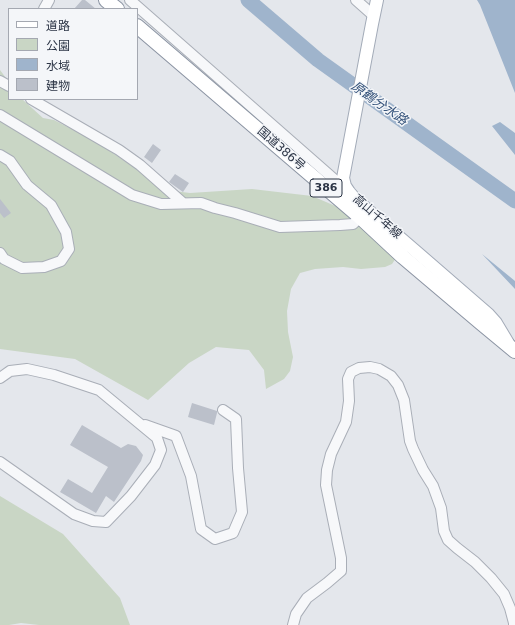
<!DOCTYPE html>
<meta charset="utf-8">
<style>
body{margin:0}
#map{position:relative;width:515px;height:625px;overflow:hidden;background:#e4e7ec;font-family:"DejaVu Sans","Noto Sans JP",sans-serif}
canvas{display:block}
.legend{position:absolute;left:8px;top:8px;width:130px;height:92px;box-sizing:border-box;background:#f4f6f9;border:1px solid #a4a8b1;margin:0;padding:5px 7px;list-style:none;font-size:12px;color:#2b3445}
.legend li{display:flex;align-items:center;gap:8px;height:20px}
.legend b{width:20px;border:1px solid #a4a8b1}
</style>
<div id="map">
<canvas width="515" height="625"></canvas>
<ul class="legend">
<li><b style="height:5px;background:#fff"></b>道路</li>
<li><b style="height:11px;background:#c9d6c5"></b>公園</li>
<li><b style="height:11px;background:#9fb4cc"></b>水域</li>
<li><b style="height:11px;background:#bbc0ca"></b>建物</li>
</ul>
</div>
<script>
const g = document.querySelector('canvas').getContext('2d');
g.lineJoin = 'round';
function fill(path, color) { g.fillStyle = color; g.fill(path, 'evenodd'); }
const shape = rows => new Path2D(rows.map(r => 'M' + r).join(''));
function strokePath(path, color, width, dash) { g.strokeStyle = color; g.lineWidth = width; g.lineCap = dash ? 'butt' : 'round'; g.setLineDash(dash || []); g.stroke(path); }
function write(font, color, halo, rows, align = 'center') {
  g.font = font + ' "DejaVu Sans","Noto Sans JP",sans-serif'; g.lineWidth = 3; g.setLineDash([]); g.textBaseline = 'middle'; g.strokeStyle = halo; g.fillStyle = color; for (const [text, x, y, turn = 0] of rows) {
    g.save(); g.translate(x, y); g.rotate((+turn || 0) * Math.PI / 180); g.textAlign = isNaN(turn) ? turn : align; if (halo) g.strokeText(text, 0, 0); g.fillText(text, 0, 0); g.restore();
  }
}
const green = shape([
 [0,70,9,82,9,99,22,99,43,118,54,120,95,141,132,166,174,191,190,193,252,189,312,196,354,214,398,255,392,264,385,267,361,269,343,267,315,269,300,273,291,289,287,311,288,332,293,357,290,371,284,379,266,389,264,370,249,350,216,347,189,363,148,400,75,359,0,349],
 [0,496,63,534,120,598,130,625,39,625,21,623,9,625,0,625]
]);
const water = shape([
 [477,0,515,0,515,93,480,5],
 [500,122,515,133,515,155,492,126],
 [482,254,515,281,515,289]
]);
const river = shape([
 [248,0,318,60,515,201]
]);
const building = shape([
 [82,0,85,0,96,9,74,9],
 [153,144,161,150,152,163,144,157],
 [175,174,189,183,183,192,169,182],
 [0,199,11,213,4,218,0,213],
 [192,403,217,411,217,413,214,425,188,417],
 [82,425,121,448,128,444,136,446,143,455,141,461,114,502,106,496,96,513,60,492,68,479,92,493,108,467,70,445]
]);
const minor = shape([
 [130,0,335,180,345,186],
 [356,0,374,16],
 [44,9,49,0],
 [0,81,9,86],
 [31,99,119,150,140,165,183,203],
 [0,115,132,195,161,204,201,203,215,208,235,213,280,227,340,225,353,224,360,217],
 [0,155,10,161,27,185,51,205,66,232,69,249,61,261,44,267,22,268,4,259,0,253],
 [0,378,10,371,27,369,54,375,99,390,157,438,161,450,155,465,131,496,106,522,93,521,74,514,27,481,0,462],
 [145,425,176,436,191,476,201,529,215,539,233,533,242,512,238,468,236,419,223,410],
 [293,625,296,614,307,598,327,583,341,571,341,558,326,485,327,470,331,454,346,422,349,401,348,379,351,372,359,368,370,367,379,369,391,376,398,385,404,400,410,441,413,449,423,470,433,486,441,508,444,531,448,540,457,548,475,562,491,578,504,594,510,608,514,623,514,625]
]);
const major = shape([
 [377,0,372,24,343,178,345,186,349,192,355,199,420,255,488,314,496,323,508,343]
]);
const highway = shape([
 [106,0,117,9],
 [137,26,360,217,403,257,481,323,515,351]
]);
const shields = [
 [326,188,32]
];
const shieldNames = [
 ["386",326,188]
];
const streetNames = [
 ["国道386号",281,149,41],
 ["高山千年線",377,217,41]
];
const waterNames = [
 ["原鶴分水路",379,104,35]
];
fill(green, '#c9d6c5');
fill(water, '#9fb4cc');
strokePath(river, '#9fb4cc', 15);
fill(building, '#bbc0ca');
strokePath(minor, '#a9aeb7', 12);
strokePath(major, '#a3abb8', 14);
strokePath(highway, '#8b94a3', 16);
strokePath(minor, '#f7f8fa', 10);
strokePath(major, '#fff', 12);
strokePath(highway, '#fff', 14);
for (const [x, y, w] of shields) { const box = new Path2D(); box.roundRect(x - w / 2, y - 9, w, 18, 3); g.fillStyle = '#f4f6f9'; g.fill(box); strokePath(box, '#2b3445', 1); }
write('bold 11px', '#2b3445', null, shieldNames);
write('12px', '#2b3445', '#f4f6f9', streetNames);
write('italic 13px', '#34527a', '#f4f6f9', waterNames);
</script>
